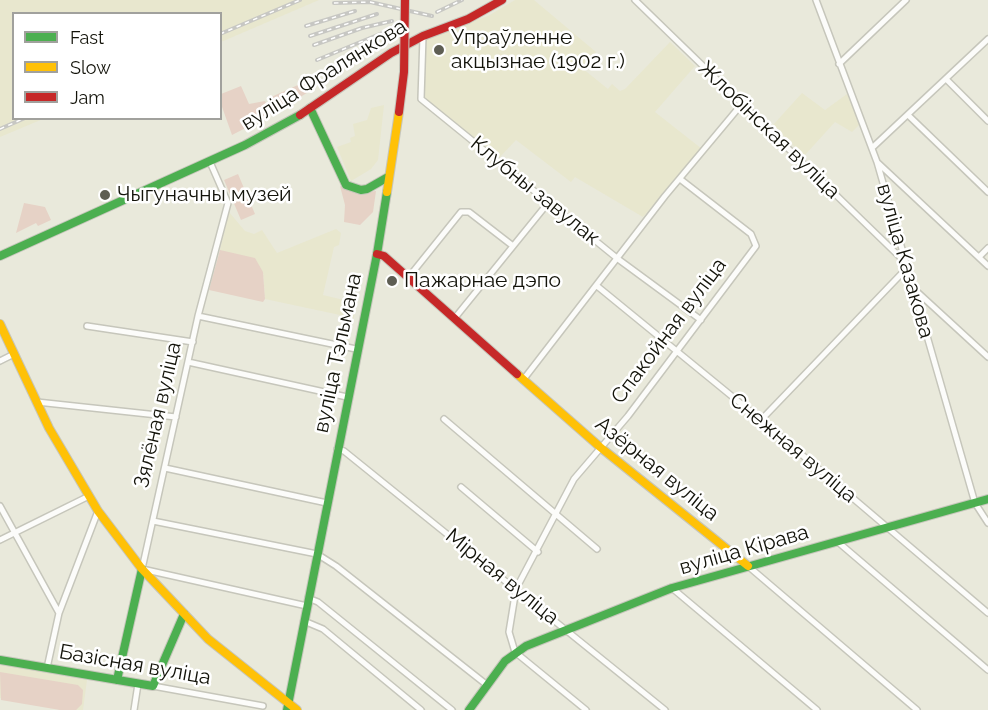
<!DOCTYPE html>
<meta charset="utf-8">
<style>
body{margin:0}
#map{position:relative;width:988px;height:710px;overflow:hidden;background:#e9e9db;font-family:Raleway,sans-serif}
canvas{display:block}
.legend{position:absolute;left:12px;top:12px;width:210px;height:108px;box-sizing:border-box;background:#fff;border:2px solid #a1a19d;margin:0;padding:8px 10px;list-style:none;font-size:18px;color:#13130a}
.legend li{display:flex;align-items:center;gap:12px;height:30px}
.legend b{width:30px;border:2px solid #a1a19d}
</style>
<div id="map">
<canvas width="988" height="710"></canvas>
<ul class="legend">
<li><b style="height:8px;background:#4caf50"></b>Fast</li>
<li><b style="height:8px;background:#ffc107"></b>Slow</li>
<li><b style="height:8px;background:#c62828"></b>Jam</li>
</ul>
</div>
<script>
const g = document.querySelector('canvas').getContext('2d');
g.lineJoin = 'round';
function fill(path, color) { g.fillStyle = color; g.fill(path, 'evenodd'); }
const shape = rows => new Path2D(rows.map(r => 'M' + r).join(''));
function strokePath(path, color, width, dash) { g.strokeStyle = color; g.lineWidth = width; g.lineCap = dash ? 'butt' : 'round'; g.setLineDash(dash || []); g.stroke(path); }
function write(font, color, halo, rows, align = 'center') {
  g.font = font + ' Raleway,sans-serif'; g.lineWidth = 5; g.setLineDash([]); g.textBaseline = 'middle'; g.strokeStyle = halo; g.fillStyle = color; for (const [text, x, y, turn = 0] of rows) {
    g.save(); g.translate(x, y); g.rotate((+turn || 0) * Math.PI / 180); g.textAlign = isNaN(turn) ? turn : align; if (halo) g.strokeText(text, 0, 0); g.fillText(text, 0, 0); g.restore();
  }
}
const built = shape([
 [0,0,319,0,221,42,220,14,14,14,14,118,43,119,0,137],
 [515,0,534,0,596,52,582,68,608,89,612,84,620,91,625,89,670,42,695,66,655,112,702,149,643,217,575,177,571,182,516,140,499,158,427,102,424,95,424,38,488,16],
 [802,93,825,110,847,94,860,124,852,132,835,122,804,156,773,125],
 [384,105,378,160,371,169,351,181,337,147,351,142,350,138,355,136,353,124,367,120,371,108],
 [229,212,245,231,254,234,262,230,277,253,336,229,341,233,339,245,334,247,323,295,356,303,354,318,265,299,263,272,220,250],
 [0,664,87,680,83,710,63,710,0,698]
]);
const green = shape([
 [309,80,313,89,275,113,269,98],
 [241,86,249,104,265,101,271,115,232,135,221,104,221,94],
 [238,174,255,214,241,220,224,180],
 [340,186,360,193,376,191,373,212,360,225,344,222,345,205],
 [24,203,45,207,51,220,38,226,36,223,16,233],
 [220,250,255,258,263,272,265,299,263,302,209,290],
 [0,672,78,685,83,690,82,704,76,710,60,710,1,700]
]);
const street = shape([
 [635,0,903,260],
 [816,0,877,162,975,503,988,523],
 [423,36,421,99,618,259,701,320],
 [839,64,906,0],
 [946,79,988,121],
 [908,115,988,192],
 [872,148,988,39],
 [210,162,228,203,198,316,142,569,307,606],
 [878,163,988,266],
 [979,257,988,248],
 [408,278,461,212,469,212,513,246],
 [597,286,761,420,988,613],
 [914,289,988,357],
 [198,316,356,349],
 [454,319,548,203],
 [87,326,193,342],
 [0,361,14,354],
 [188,362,347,397],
 [523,380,665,196,741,105],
 [37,402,176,417],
 [444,419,597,549],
 [761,420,906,269],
 [337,449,344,451,665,710],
 [165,468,327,503],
 [461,487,538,552],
 [0,506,59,613],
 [153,521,317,554,336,566,487,685],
 [0,540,89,496],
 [838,542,988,670],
 [748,566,917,710],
 [672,588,817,710],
 [308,598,318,602,452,710],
 [304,621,323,629,421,710],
 [47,668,59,613,98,511],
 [153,686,263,706],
 [134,710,138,684],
 [586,710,515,652,509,632,516,589,574,479,628,416,756,246,751,234,680,179]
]);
const fast = shape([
 [310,108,346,185,361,190,367,189,388,177],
 [0,256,245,145,300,115],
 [0,660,153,686,184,614],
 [117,680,142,569],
 [287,710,377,254,387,192],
 [469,710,505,661,526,646,672,588,988,499]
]);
const slow = shape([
 [387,192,399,112],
 [0,324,49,428,98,511,142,569,208,639,297,710],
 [517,374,600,447,748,566]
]);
const jam = shape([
 [300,115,391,53,423,36,468,19,502,0],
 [377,254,384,256,517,374]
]);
const rail = shape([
 [334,3,370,2,432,16],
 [437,12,462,0],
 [306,26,355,11],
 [220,34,300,0],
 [310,36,377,14],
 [314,45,362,28,392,21],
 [317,60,392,29],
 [0,129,25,118]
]);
const jamBridge = shape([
 [399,112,404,72,405,0]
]);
const markers = [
 [439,50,6,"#5e5e53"],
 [105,195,6,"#5e5e53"],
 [392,281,6,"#5e5e53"]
];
const poiNames = [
 ["Упраўленне",451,38],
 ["акцызнае (1902 г.)",451,62],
 ["Чыгуначны музей",117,195],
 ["Пажарнае дэпо",404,281]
];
const streetNames = [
 ["вуліца Фралянкова",324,75,-32],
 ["Жлобінская вуліца",769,130,44],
 ["Клубны завулак",535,191,39],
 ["вуліца Казакова",905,261,74],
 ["Спакойная вуліца",669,331,-53],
 ["вуліца Тэльмана",338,353,-78],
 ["Зялёная вуліца",158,415,-77],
 ["Снежная вуліца",793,448,40],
 ["Азёрная вуліца",657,469,39],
 ["вуліца Кірава",744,550,-16],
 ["Мірная вуліца",502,577,39],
 ["Базісная вуліца",135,665,10]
];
fill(built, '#e8e7ce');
fill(green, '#e6d2c6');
strokePath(street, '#c6c6bb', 8);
strokePath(fast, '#c6c6bb', 10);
strokePath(slow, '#c6c6bb', 10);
strokePath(jam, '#c6c6bb', 10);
strokePath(street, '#fcfcfa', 5);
strokePath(fast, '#4caf50', 8);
strokePath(slow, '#ffc107', 8);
strokePath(jam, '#c62828', 8);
strokePath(rail, '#c7c7c3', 4);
strokePath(rail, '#fff', 1.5, [4.5]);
strokePath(jamBridge, '#c6c6bb', 10, []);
strokePath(jamBridge, '#c62828', 8);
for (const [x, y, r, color] of markers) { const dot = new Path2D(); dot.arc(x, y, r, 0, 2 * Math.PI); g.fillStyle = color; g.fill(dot); strokePath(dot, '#fff', 2); }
write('21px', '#13130a', '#fff', poiNames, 'left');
write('21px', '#13130a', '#fff', streetNames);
</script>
